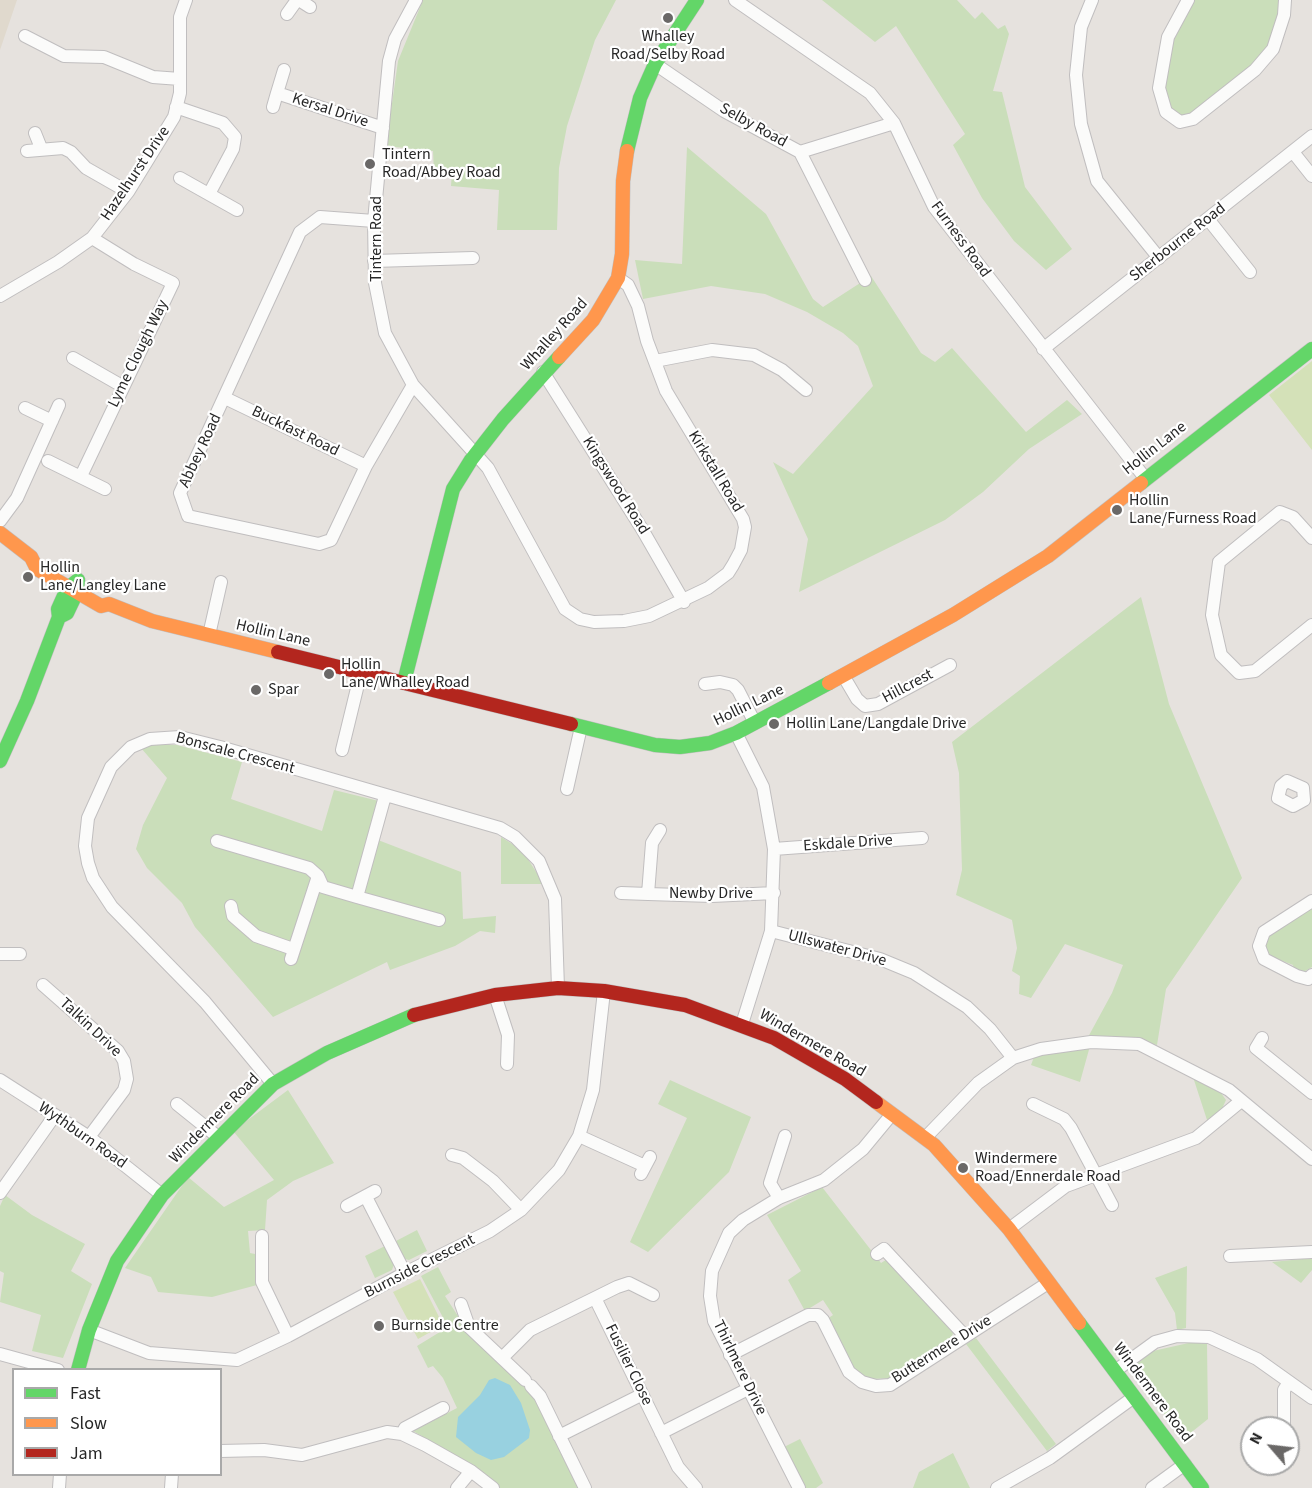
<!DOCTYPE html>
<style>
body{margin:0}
#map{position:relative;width:1312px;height:1488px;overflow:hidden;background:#e6e2de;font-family:"Source Sans 3",sans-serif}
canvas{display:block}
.legend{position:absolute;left:12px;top:1368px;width:210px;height:108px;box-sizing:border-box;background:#fff;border:2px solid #a9a9a9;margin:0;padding:8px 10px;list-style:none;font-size:18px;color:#272727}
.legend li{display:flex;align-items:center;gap:12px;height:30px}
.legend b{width:30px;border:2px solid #a9a9a9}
.north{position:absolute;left:1240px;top:1416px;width:60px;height:60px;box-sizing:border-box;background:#fff;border:2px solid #a9a9a9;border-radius:50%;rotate:298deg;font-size:16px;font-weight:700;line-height:24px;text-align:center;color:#272727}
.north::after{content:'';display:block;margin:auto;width:21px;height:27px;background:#6a6867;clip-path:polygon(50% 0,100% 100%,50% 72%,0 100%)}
</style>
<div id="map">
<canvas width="1312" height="1488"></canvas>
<ul class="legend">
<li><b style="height:8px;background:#63d668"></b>Fast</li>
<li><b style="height:8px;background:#ff974d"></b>Slow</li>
<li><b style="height:8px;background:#b3261e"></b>Jam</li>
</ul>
<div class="north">N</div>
</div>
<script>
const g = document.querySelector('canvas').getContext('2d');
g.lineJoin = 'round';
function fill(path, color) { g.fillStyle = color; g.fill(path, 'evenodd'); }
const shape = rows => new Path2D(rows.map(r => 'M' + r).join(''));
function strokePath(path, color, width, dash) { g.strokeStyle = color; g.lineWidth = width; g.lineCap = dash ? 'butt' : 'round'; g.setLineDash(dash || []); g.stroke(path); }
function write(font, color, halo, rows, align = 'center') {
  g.font = font + ' "Source Sans 3",sans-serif'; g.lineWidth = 4.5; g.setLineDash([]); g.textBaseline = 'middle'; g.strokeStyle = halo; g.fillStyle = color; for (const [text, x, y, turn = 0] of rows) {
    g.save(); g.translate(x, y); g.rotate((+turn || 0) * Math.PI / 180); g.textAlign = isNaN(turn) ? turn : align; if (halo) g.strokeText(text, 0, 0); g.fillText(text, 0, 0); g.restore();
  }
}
const education = shape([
 [0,0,17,0,0,50]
]);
const green = shape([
 [423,0,616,0,595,40,567,126,559,168,557,230,497,230,499,190,451,186,452,172,434,172,433,151,386,146,398,61],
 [822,0,957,0,975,19,982,12,998,29,1005,25,1009,34,993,91,1002,92,1025,187,1072,249,1046,270,1014,241,982,198,953,145,965,134,896,26,875,42],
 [1191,0,1282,0,1273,49,1187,117,1176,116,1163,90,1171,36],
 [687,147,766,214,813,299,823,307,871,276,921,353,935,362,952,348,1026,432,1067,400,1082,414,1029,449,983,492,945,520,799,592,808,539,773,462,793,474,873,386,858,346,843,333,807,312,765,294,711,286,643,299,635,260,682,264],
 [1141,597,1169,704,1242,878,1166,989,1157,1045,1137,1040,1087,1039,1112,993,1123,965,1065,944,1031,998,1019,994,1020,976,1012,971,1017,948,1012,920,956,895,962,870,959,773,952,742],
 [156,744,177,745,242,762,231,799,322,831,334,790,387,803,378,840,461,872,463,919,496,916,495,933,480,931,455,946,390,970,387,962,273,1017,195,927,182,903,147,868,136,849,143,825,167,778,141,748],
 [501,837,522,850,544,884,501,884],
 [1312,903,1312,967,1302,973,1294,970,1293,965,1275,958,1272,961,1263,949,1267,937],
 [1090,1046,1080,1082,1031,1065,1034,1057],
 [1193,1077,1221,1093,1226,1100,1221,1111,1208,1123],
 [670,1080,751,1117,729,1172,648,1252,630,1242,687,1118,658,1104],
 [288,1090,334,1163,293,1181,267,1200,265,1230,248,1231,250,1253,255,1254,257,1285,212,1297,158,1292,151,1277,125,1268,188,1177,224,1207,274,1180,233,1131],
 [822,1187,881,1263,889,1258,953,1333,951,1340,897,1378,870,1379,854,1370,827,1319,833,1315,823,1300,805,1311,788,1280,801,1271,767,1215],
 [5,1195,32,1215,85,1244,71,1271,92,1284,63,1358,32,1351,41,1315,0,1302,4,1273,0,1271,0,1206],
 [417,1230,427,1251,409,1260,405,1259,396,1241],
 [385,1246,394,1264,392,1270,375,1278,365,1256],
 [1312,1258,1312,1270,1301,1283,1272,1262],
 [1187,1266,1186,1328,1177,1330,1175,1313,1155,1278],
 [438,1267,451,1292,445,1296,467,1330,525,1387,539,1405,580,1488,499,1488,467,1462,413,1431,457,1408,443,1378,433,1366,428,1368,417,1346,448,1327,421,1276],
 [976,1338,1056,1444,1047,1451,966,1344],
 [1193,1342,1207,1344,1208,1419,1183,1439,1130,1370,1132,1364,1153,1351],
 [800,1439,823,1483,816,1488,805,1488,784,1447],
 [953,1453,970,1488,913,1488,919,1472]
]);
const pitch = shape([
 [1312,361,1312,450,1269,395],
 [420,1279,443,1325,418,1339,393,1292]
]);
const water = shape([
 [495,1378,510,1385,521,1403,530,1430,529,1438,504,1457,491,1460,476,1453,456,1437,458,1417,480,1395,489,1380]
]);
const street = shape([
 [299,0,310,7],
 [416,0,395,39,389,61,374,221,375,283,385,333,413,385,488,468,565,609,580,619,594,622,624,621,649,616,708,588,728,573,733,565,741,550,745,527,743,519,666,391,647,341,638,306,628,285,618,278],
 [735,0,870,93,894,123,934,207,1145,478],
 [1092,0,1081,27,1076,75,1081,124,1097,181,1159,258],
 [1188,0,1168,37,1159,88,1166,112,1180,122,1193,119,1255,70,1273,49,1284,15,1285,0],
 [287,14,297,0],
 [25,36,64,56,104,57,153,77,180,79],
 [655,64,724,111,800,152,894,123],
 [284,70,277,93,383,128],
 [176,107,223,123,235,137,233,149,209,194],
 [273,107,277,93],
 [35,133,41,148],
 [27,151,63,148,71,152,86,168,128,192],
 [800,152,865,280],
 [1293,152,1312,176],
 [180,178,237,210],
 [1208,219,1250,272],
 [374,221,320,217,300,232,180,493,188,516,319,544,331,540,366,466,413,385],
 [374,261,473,258],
 [0,296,58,262,92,238,128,192,174,117,180,93,180,17,186,0],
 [1043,349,1312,136],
 [73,358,122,386],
 [655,361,712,350,754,355,782,370,806,390],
 [543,372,642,529,684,602],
 [225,398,366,466],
 [25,408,52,421],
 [48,461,105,489],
 [81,476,173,283,134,264,92,238],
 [0,521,17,498,59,405],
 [1312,538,1293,517,1280,512,1219,562,1212,615,1221,655,1239,673,1255,671,1312,625],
 [209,635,221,582],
 [844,677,857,699,865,706,878,704,950,665],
 [705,684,720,682,733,685,738,690,755,723],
 [736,733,763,787,774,849,771,931,742,1024],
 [342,750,361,672],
 [1287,781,1303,788,1304,800,1293,806,1278,798,1281,786,1287,781],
 [567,789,581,727],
 [660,830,652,843,648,894,712,896,774,893],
 [217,841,309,868,318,876,323,887,357,897,385,796],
 [774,849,922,838],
 [621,893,648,894],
 [357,897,439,920],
 [1312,901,1264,932,1259,946,1264,959,1297,976,1308,979,1312,975],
 [231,906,233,916,256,936,293,949],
 [771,931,880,959,914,973,967,1007,990,1029,1013,1058],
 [0,954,20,954],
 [291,959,318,876],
 [43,985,118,1051,124,1061,127,1079,124,1090,89,1137],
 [495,995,508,1035,507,1064],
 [1262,1038,1256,1048,1312,1093],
 [0,1080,89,1137,162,1195],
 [273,1084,205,1002,112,907,93,878,88,863,85,846,88,818,111,767,131,747,150,739,180,737,220,747,500,828,515,837,539,861,555,899,558,988],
 [177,1104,218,1137],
 [1033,1104,1064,1119,1071,1128,1112,1205],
 [579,1136,645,1166],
 [925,1138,978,1083,1013,1058,1041,1049,1091,1042,1139,1044,1229,1090,1312,1159],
 [452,1155,463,1158,493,1181,521,1210],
 [641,1174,650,1157],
 [0,1193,55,1115],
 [366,1197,405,1273],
 [779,1198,770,1183,785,1136],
 [347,1206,375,1191],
 [1009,1229,1066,1186,1196,1138,1241,1101],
 [262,1236,262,1282,288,1336],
 [877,1254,884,1249,965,1336],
 [1230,1256,1312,1252],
 [595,1298,678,1467,696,1488],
 [461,1304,469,1327,525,1380],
 [89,1330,149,1353,237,1360,288,1336,405,1273,490,1231,521,1210,559,1170,579,1136,593,1090,604,991],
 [0,1354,58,1370],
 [730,1355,808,1315,818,1315,823,1320,849,1372,862,1382,876,1386,890,1385,1048,1283],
 [502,1358,530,1330,617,1287,629,1283,653,1295],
 [1115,1371,1155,1342,1177,1336,1209,1337,1257,1359,1312,1398],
 [531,1386,540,1396,585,1488],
 [1284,1428,1284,1390,1289,1382],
 [661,1433,748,1389],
 [402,1434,405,1428,443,1408],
 [559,1436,641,1395],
 [220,1451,264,1450,302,1455,387,1432,402,1434,425,1445,471,1471,493,1488],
 [59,1488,60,1474],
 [171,1488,172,1474],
 [457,1488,471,1471],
 [799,1488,714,1321,710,1296,712,1271,729,1233,743,1220,779,1198,824,1180,863,1149,892,1114],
 [997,1488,1050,1458,1134,1397],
 [1152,1488,1185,1464]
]);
const fast = shape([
 [627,151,640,98,655,64,697,0],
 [1141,483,1312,349],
 [78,580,76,594,67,613,59,617,58,609,67,589,78,580],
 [404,682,453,489,471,460,503,419,559,357],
 [571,724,655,745,680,747,710,743,736,733,829,683],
 [0,761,27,701,59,617],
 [1079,1323,1202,1488],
 [78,1370,89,1330,117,1261,162,1195,273,1084,327,1053,414,1015]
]);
const slow = shape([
 [559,357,593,320,618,278,622,254,623,181,627,151],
 [0,533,31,557,37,569,101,606,109,604,152,621,278,652],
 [829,683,953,615,1048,556,1141,483],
 [876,1102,934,1145,1009,1229,1079,1323]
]);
const jam = shape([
 [278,652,571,724],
 [414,1015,495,995,558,988,604,991,685,1005,774,1038,845,1079,876,1102]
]);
const markers = [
 [668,18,6,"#6a6867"],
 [370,164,6,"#6a6867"],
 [1117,510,6,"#6a6867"],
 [28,577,6,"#6a6867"],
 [329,674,6,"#6a6867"],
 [256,690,6,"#6a6867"],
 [774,724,6,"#6a6867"],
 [963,1168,6,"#6a6867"],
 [379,1326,6,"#6a6867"]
];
const poiNames = [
 ["Whalley",668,37,"center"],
 ["Road/Selby Road",668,55,"center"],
 ["Tintern",382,155],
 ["Road/Abbey Road",382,173],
 ["Hollin",1129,501],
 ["Lane/Furness Road",1129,519],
 ["Hollin",40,568],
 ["Lane/Langley Lane",40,586],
 ["Hollin",341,665],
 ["Lane/Whalley Road",341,683],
 ["Spar",268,690],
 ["Hollin Lane/Langdale Drive",786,724],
 ["Windermere",975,1159],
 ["Road/Ennerdale Road",975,1177],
 ["Burnside Centre",391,1326]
];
const streetNames = [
 ["Kersal Drive",330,111,18],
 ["Selby Road",753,126,29],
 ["Hazelhurst Drive",136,174,-56],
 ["Tintern Road",377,239,-90],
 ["Furness Road",960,240,54],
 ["Sherbourne Road",1178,243,-38],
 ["Whalley Road",555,335,-48],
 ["Lyme Clough Way",139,354,-64],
 ["Buckfast Road",295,432,26],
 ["Hollin Lane",1155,449,-38],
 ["Abbey Road",201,451,-65],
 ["Kirkstall Road",715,472,59],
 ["Kingswood Road",615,486,58],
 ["Hollin Lane",273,634,13],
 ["Hillcrest",908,687,-28],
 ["Hollin Lane",749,706,-26],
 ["Bonscale Crescent",235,754,15],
 ["Eskdale Drive",848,844,-4],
 ["Newby Drive",711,894],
 ["Ullswater Drive",837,949,15],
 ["Talkin Drive",90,1028,43],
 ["Windermere Road",812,1044,30],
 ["Windermere Road",215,1119,-45],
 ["Wythburn Road",82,1136,35],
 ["Burnside Crescent",420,1267,-27],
 ["Buttermere Drive",942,1350,-32],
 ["Fusilier Close",628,1365,64],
 ["Thirlmere Drive",739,1368,64],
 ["Windermere Road",1152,1393,53]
];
fill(education, '#e0d9cd');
fill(green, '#cadeba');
fill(pitch, '#d4e1b8');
fill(water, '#98d1e0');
strokePath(street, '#c0bebf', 14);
strokePath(fast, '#c0bebf', 15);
strokePath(slow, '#c0bebf', 15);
strokePath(jam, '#c0bebf', 15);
strokePath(street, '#fbfbfa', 12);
strokePath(fast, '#63d668', 14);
strokePath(slow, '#ff974d', 14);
strokePath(jam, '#b3261e', 14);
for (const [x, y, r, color] of markers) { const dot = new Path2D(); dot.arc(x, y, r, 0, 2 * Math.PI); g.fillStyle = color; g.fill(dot); strokePath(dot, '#fff', 2); }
write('16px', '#272727', '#fff', poiNames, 'left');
write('16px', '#272727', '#fff', streetNames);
</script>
